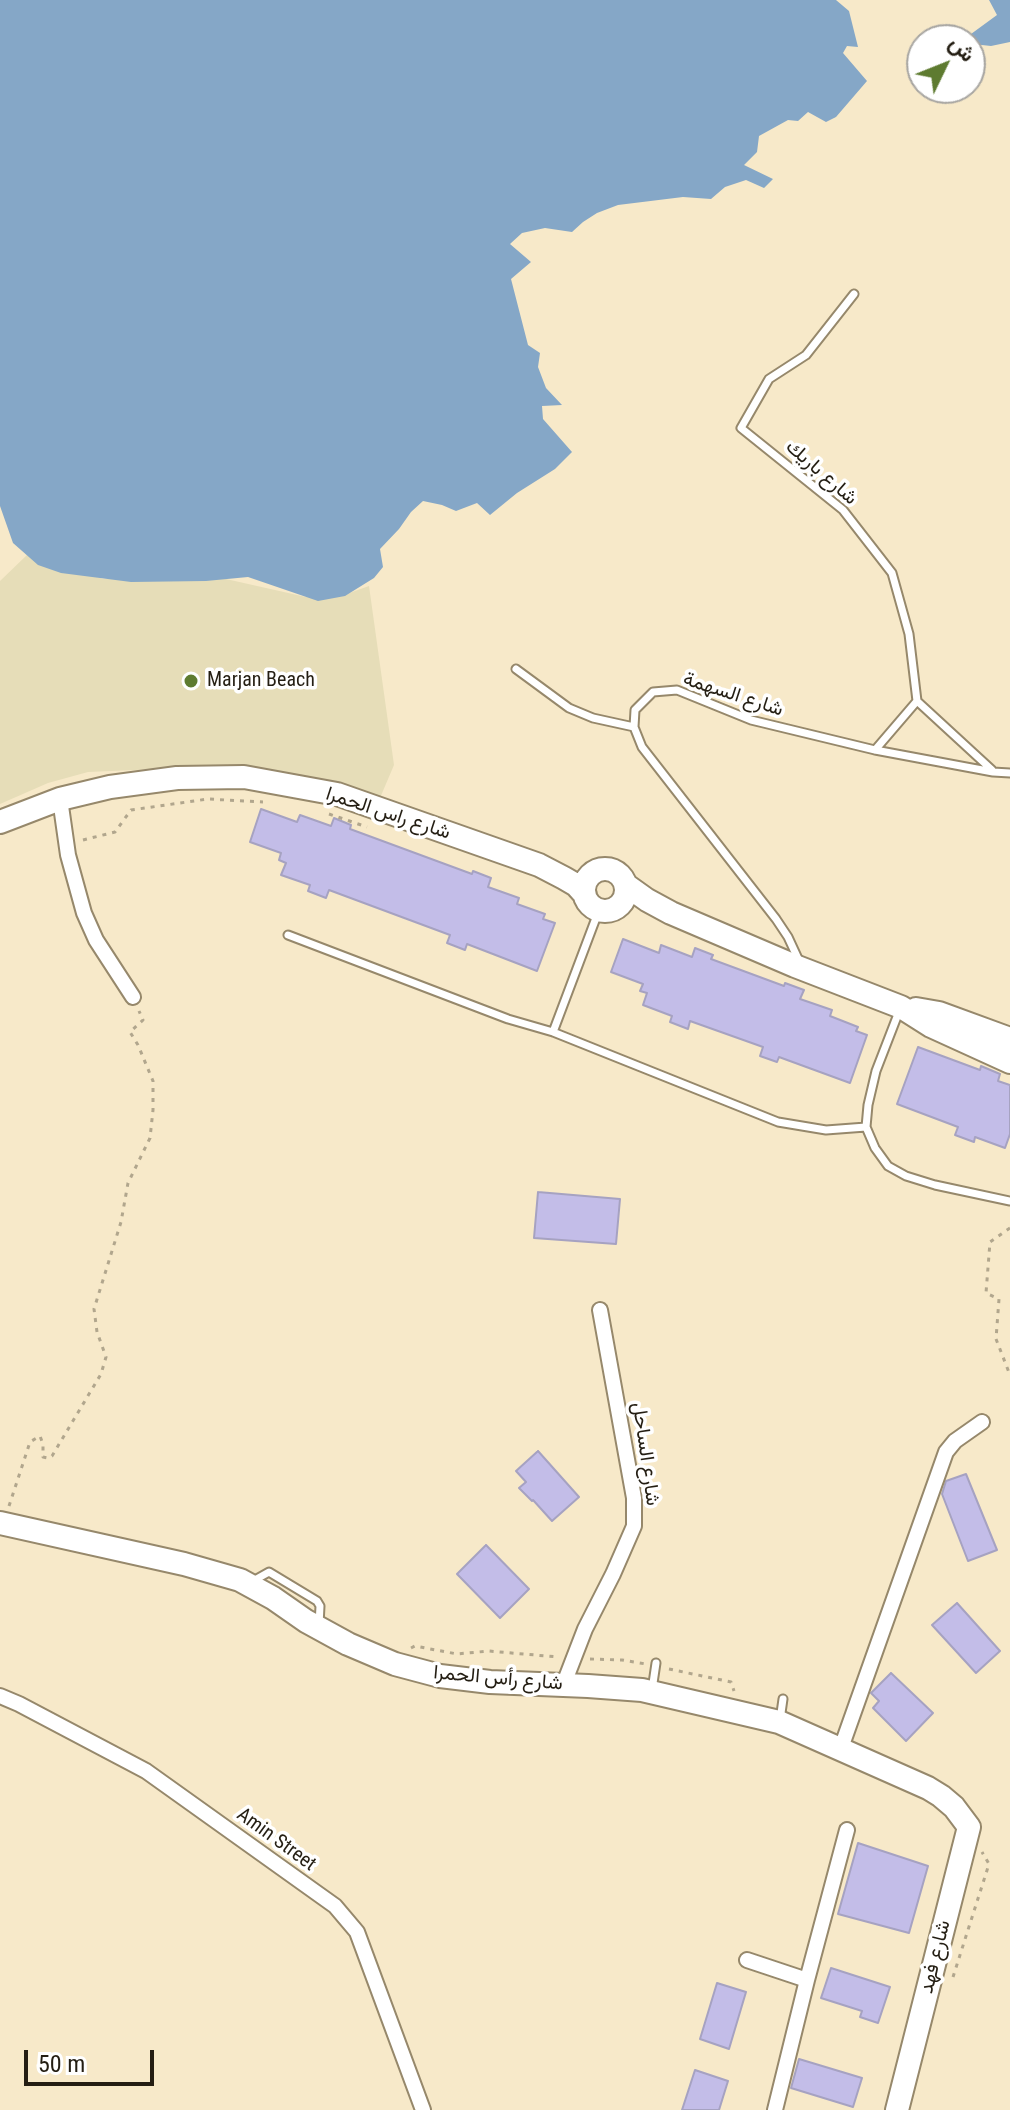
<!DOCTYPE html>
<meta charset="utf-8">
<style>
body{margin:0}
#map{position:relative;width:1010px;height:2110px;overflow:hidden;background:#f7e9c9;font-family:"Roboto Condensed",Vazirmatn,sans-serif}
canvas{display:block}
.north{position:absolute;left:906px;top:24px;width:80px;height:80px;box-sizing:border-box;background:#fff;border:2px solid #a7a5a1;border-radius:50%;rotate:47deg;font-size:22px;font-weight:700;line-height:32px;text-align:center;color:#241e13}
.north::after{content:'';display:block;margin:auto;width:28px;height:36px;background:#5e7b30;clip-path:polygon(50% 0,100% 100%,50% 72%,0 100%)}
.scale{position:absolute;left:24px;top:2050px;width:130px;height:36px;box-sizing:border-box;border:4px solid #241e13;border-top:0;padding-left:10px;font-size:24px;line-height:28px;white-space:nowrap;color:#241e13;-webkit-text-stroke:6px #fff;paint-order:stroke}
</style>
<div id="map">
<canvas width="1010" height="2110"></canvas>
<div class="north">ش</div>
<div class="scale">50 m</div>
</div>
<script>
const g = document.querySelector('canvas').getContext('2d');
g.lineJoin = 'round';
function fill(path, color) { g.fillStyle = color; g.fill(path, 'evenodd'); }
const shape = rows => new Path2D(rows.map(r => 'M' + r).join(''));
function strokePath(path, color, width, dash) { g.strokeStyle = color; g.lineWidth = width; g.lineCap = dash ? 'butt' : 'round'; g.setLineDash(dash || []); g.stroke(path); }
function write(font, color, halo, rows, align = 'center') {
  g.font = font + ' "Roboto Condensed",Vazirmatn,sans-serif'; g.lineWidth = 7; g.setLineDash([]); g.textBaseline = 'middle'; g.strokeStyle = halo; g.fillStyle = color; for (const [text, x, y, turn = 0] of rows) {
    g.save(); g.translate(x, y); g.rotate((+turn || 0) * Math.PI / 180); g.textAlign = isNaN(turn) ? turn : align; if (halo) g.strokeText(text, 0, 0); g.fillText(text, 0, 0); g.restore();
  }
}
const sand = shape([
 [27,555,103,579,226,579,306,597,338,597,369,586,394,765,377,805,246,773,158,769,88,772,48,783,0,804,0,581]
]);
const water = shape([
 [0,0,836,0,849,11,858,47,847,46,843,53,867,81,836,117,826,122,808,112,798,121,788,120,759,136,757,152,744,165,773,179,764,188,746,180,725,187,711,199,683,197,618,205,597,213,583,222,572,232,545,228,522,233,510,244,531,262,511,279,528,345,540,353,538,367,546,388,562,405,542,406,543,419,572,452,555,469,517,493,490,515,477,503,456,511,442,505,423,501,411,512,399,529,380,549,383,567,374,578,345,596,318,601,248,577,206,581,131,582,61,573,38,565,13,543,0,506],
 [989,0,1010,0,1010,42,991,46,973,44,971,34,997,15]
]);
const building = shape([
 [261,809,297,822,300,815,331,826,334,818,351,825,350,829,472,874,473,871,491,878,488,887,519,898,517,904,545,914,543,919,555,923,537,971,467,944,465,950,447,943,450,935,329,890,326,898,308,891,310,885,281,875,286,863,279,860,281,853,250,842,261,809],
 [623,939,659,953,661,945,692,957,695,948,713,955,711,959,784,986,785,983,804,990,800,999,832,1010,830,1016,858,1027,856,1031,867,1035,850,1083,779,1057,777,1062,760,1056,763,1047,690,1021,688,1029,670,1022,672,1016,643,1005,647,993,640,991,643,984,611,972,623,939],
 [918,1047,980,1070,981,1066,1000,1074,998,1081,1010,1085,1010,1134,1005,1148,975,1137,974,1142,955,1135,958,1127,897,1104,918,1047],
 [538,1192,620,1199,616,1244,534,1238,538,1192],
 [538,1451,579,1497,552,1521,533,1500,532,1501,519,1488,526,1482,516,1471,538,1451],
 [966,1474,997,1550,968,1561,942,1494,946,1481,966,1474],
 [486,1545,529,1589,500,1618,457,1574,486,1545],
 [957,1603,1000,1651,976,1673,932,1625,957,1603],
 [891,1673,933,1713,906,1741,873,1708,879,1701,871,1693,891,1673],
 [858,1843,928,1866,909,1933,838,1914,858,1843],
 [831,1968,890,1987,878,2023,860,2017,862,2011,821,1998,831,1968],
 [717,1983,746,1992,729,2049,700,2039,717,1983],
 [799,2059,862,2078,853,2107,791,2088,799,2059],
 [695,2070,728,2081,719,2110,682,2110,695,2070]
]);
const path = shape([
 [329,814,367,827],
 [83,840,115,832,131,810,208,799,263,802],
 [1010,1228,990,1242,986,1293,999,1299,996,1339,1010,1375],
 [9,1506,30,1442,40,1436,43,1444,43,1457,48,1458,52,1456,101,1374,106,1357,97,1332,94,1309,121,1222,128,1183,150,1138,153,1110,153,1081,138,1045,130,1032,143,1020,139,1011],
 [411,1648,415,1646,457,1654,489,1651,558,1657],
 [590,1659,622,1660,646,1664],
 [669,1669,731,1682,734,1691],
 [953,1977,989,1864,982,1852]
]);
const lane = shape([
 [854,294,806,355,769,379,741,428,843,510,892,573,909,634,917,701,875,750],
 [516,669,569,708,593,718,634,727],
 [917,701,992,770],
 [288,935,508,1019,553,1032,778,1122,826,1130,866,1127],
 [800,963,788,937,776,919,642,747,634,727,635,710,653,692,677,690,751,720,875,750,993,772,1010,773],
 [900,1009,876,1071,868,1105,866,1127,875,1148,888,1166,906,1176,935,1185,1010,1201],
 [553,1032,599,910],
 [253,1581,269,1572,317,1601,320,1606,319,1625],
 [652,1690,656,1663],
 [780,1720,783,1699]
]);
const street = shape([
 [60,799,68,855,84,913,96,940,133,997],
 [563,1686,585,1629,613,1574,634,1526,634,1498,600,1310],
 [0,1696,19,1704,146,1771,335,1906,357,1932,423,2110],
 [841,1748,946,1452,955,1441,982,1422],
 [747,1960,807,1980],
 [775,2110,807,1980,847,1830]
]);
const secondary = shape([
 [0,822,60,799,110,787,177,778,244,777,337,794,539,865,564,878,576,885,585,895],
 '584 890a21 21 0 1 1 42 0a21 21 0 1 1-42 0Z',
 [626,885,647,900,671,913,795,966,901,1007,931,1026,1010,1062],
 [916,1009,939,1013,1010,1039],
 [0,1523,184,1564,240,1580,273,1598,306,1621,348,1644,395,1664,440,1676,490,1682,588,1686,642,1690,779,1722,928,1788,941,1796,954,1807,969,1827,897,2110]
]);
const markers = [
 [191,681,8,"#5e7b30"]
];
const streetNames = [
 ["شارع باريك",821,473,41],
 ["شارع السهمة",733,695,18],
 ["شارع راس الحمرا",388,814,18],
 ["شارع الساحل",645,1454,82],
 ["شارع رأس الحمرا",498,1679,5],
 ["Amin Street",276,1840,36],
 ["شارع فهد",936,1957,-76]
];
const poiNames = [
 ["Marjan Beach",207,681]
];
fill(sand, '#e6ddb8');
fill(water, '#85a7c7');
fill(building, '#c3bde8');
strokePath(building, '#a6a2c1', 2);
strokePath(lane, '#96886b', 11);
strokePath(street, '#96886b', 18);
strokePath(secondary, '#96886b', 26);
strokePath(path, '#b1a68d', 3, [4, 6]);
strokePath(lane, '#fff', 7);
strokePath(street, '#fff', 14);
strokePath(secondary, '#fff', 22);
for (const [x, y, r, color] of markers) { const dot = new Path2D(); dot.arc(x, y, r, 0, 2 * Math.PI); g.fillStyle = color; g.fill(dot); strokePath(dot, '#fff', 3); }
write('20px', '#241e13', '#fff', streetNames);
write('20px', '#241e13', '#fff', poiNames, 'left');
</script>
